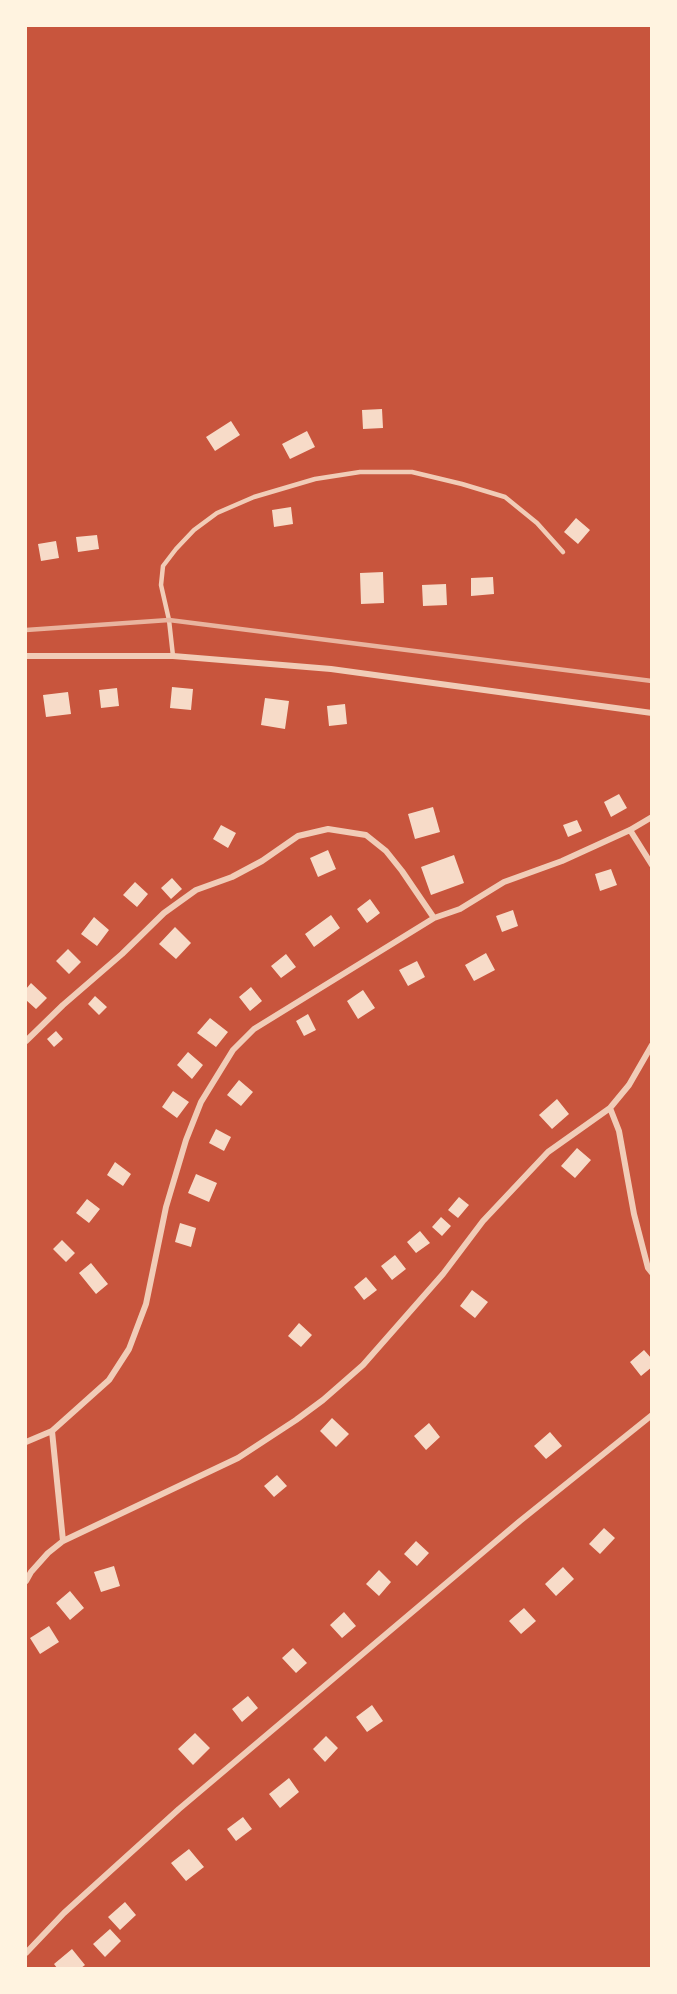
<!DOCTYPE html>
<style>
body{margin:0}
#map{position:relative;width:677px;height:1994px;overflow:hidden;background:#c8553d;font-family:"DejaVu Sans",sans-serif}
canvas{display:block}
.frame{position:absolute;inset:0;border:27px solid #fff3e0;pointer-events:none}
</style>
<div id="map">
<canvas width="677" height="1994"></canvas>
<div class="frame"></div>
</div>
<script>
const g = document.querySelector('canvas').getContext('2d');
g.lineJoin = 'round';
function fill(path, color) { g.fillStyle = color; g.fill(path, 'evenodd'); }
const shape = rows => new Path2D(rows.map(r => 'M' + r).join(''));
function strokePath(path, color, width, dash) { g.strokeStyle = color; g.lineWidth = width; g.lineCap = dash ? 'butt' : 'round'; g.setLineDash(dash || []); g.stroke(path); }
const building = shape([
 [382,409,383,428,363,429,362,410],
 [231,421,240,435,215,451,206,437],
 [307,431,315,447,290,459,282,444],
 [291,507,293,524,274,527,272,510],
 [576,518,590,530,578,544,564,532],
 [97,535,99,549,78,552,76,537],
 [56,541,59,558,41,561,38,544],
 [383,572,384,603,361,604,360,573],
 [493,577,494,594,471,596,471,578],
 [446,584,447,605,423,606,422,585],
 [172,687,193,689,191,710,170,708],
 [117,688,119,706,101,708,99,690],
 [68,692,71,714,46,717,43,695],
 [265,698,289,701,285,729,261,725],
 [345,704,347,724,329,726,327,706],
 [619,794,627,808,611,817,604,802],
 [433,807,440,832,415,839,408,814],
 [577,820,582,831,568,837,563,825],
 [221,825,236,833,228,848,213,839],
 [328,850,336,869,318,877,310,858],
 [454,855,464,883,431,895,421,867],
 [611,869,617,885,600,891,595,874],
 [172,878,182,889,171,899,161,888],
 [135,882,148,894,137,907,123,895],
 [370,899,380,913,367,923,357,909],
 [513,910,518,926,502,932,496,916],
 [331,915,340,928,314,947,305,934],
 [94,917,109,930,97,946,81,934],
 [175,927,191,943,176,959,159,944],
 [68,949,81,962,69,974,56,961],
 [486,953,495,970,474,981,465,965],
 [286,954,296,967,281,978,271,966],
 [417,961,425,977,408,986,399,970],
 [31,983,47,998,36,1009,26,1000,26,989],
 [251,987,262,1001,250,1011,239,997],
 [363,990,375,1008,358,1019,347,1001],
 [95,996,107,1007,99,1015,88,1004],
 [308,1014,316,1030,304,1036,296,1021],
 [210,1018,228,1032,216,1047,197,1033],
 [56,1031,63,1039,54,1047,47,1039],
 [188,1052,203,1065,192,1079,177,1065],
 [239,1080,253,1092,241,1106,227,1095],
 [173,1091,189,1102,177,1118,162,1107],
 [557,1099,569,1114,552,1129,539,1115],
 [216,1129,231,1137,224,1151,209,1143],
 [577,1148,591,1160,575,1178,561,1166],
 [115,1162,131,1174,123,1186,107,1175],
 [196,1174,217,1183,209,1202,188,1193],
 [459,1197,469,1205,458,1218,448,1210],
 [87,1199,100,1209,89,1223,76,1213],
 [441,1217,451,1226,442,1236,432,1227],
 [180,1223,196,1228,191,1247,175,1242],
 [420,1231,430,1243,416,1253,407,1242],
 [62,1240,75,1253,66,1262,53,1249],
 [395,1255,406,1269,392,1280,381,1266],
 [91,1263,108,1284,96,1294,79,1273],
 [366,1277,377,1290,364,1300,354,1287],
 [472,1290,488,1302,475,1318,460,1306],
 [299,1323,312,1335,301,1347,288,1336],
 [644,1350,652,1359,652,1367,641,1376,630,1362],
 [332,1418,349,1434,336,1447,320,1431],
 [429,1423,440,1437,426,1450,414,1436],
 [550,1432,562,1446,546,1459,534,1446],
 [277,1475,287,1486,274,1497,264,1486],
 [604,1528,615,1538,600,1554,589,1544],
 [416,1541,429,1553,417,1566,404,1554],
 [114,1566,120,1586,101,1592,94,1572],
 [563,1567,574,1579,556,1596,545,1584],
 [379,1570,391,1582,379,1596,366,1584],
 [70,1591,84,1608,70,1620,56,1603],
 [524,1608,536,1621,521,1634,509,1621],
 [344,1612,356,1626,342,1638,330,1625],
 [49,1626,59,1642,40,1654,30,1638],
 [293,1648,307,1663,296,1673,282,1658],
 [248,1696,258,1708,242,1722,232,1709],
 [372,1705,383,1721,367,1732,356,1717],
 [195,1733,210,1748,193,1765,178,1749],
 [326,1736,338,1748,325,1762,313,1749],
 [289,1778,299,1792,280,1808,269,1794],
 [243,1817,252,1829,236,1841,227,1829],
 [189,1849,204,1867,186,1881,171,1863],
 [125,1902,136,1915,120,1930,108,1917],
 [110,1929,121,1941,105,1957,93,1944],
 [72,1949,85,1965,81,1968,57,1968,54,1964]
]);
const service = shape([
 [173,656,169,620,161,585,163,566,176,549,194,530,217,513,254,497,315,479,360,472,412,472,462,484,505,497,537,523,563,552]
]);
const minor = shape([
 [26,656,173,656,331,669,652,713],
 [630,830,652,865],
 [26,1041,63,1005,122,954,164,913,196,890,232,877,262,861,298,836,328,829,366,835,386,851,402,871,434,918],
 [610,1108,619,1131,634,1214,648,1268,652,1273],
 [52,1431,63,1541],
 [26,1442,52,1431,109,1380,129,1349,146,1304,166,1207,186,1140,201,1102,233,1050,254,1029,434,918,460,909,504,882,562,861,630,830,652,817],
 [26,1581,31,1572,48,1553,63,1541,238,1458,296,1420,323,1400,363,1365,443,1274,483,1221,548,1152,610,1108,629,1085,652,1045],
 [26,1953,64,1913,179,1809,520,1521,652,1415]
]);
const rail = shape([
 [26,630,169,620,652,681]
]);
fill(building, '#f7dbc8');
strokePath(service, '#f1ccb7', 4.5);
strokePath(minor, '#f1ccb7', 6);
strokePath(rail, '#e9b49f', 4.5);
</script>
